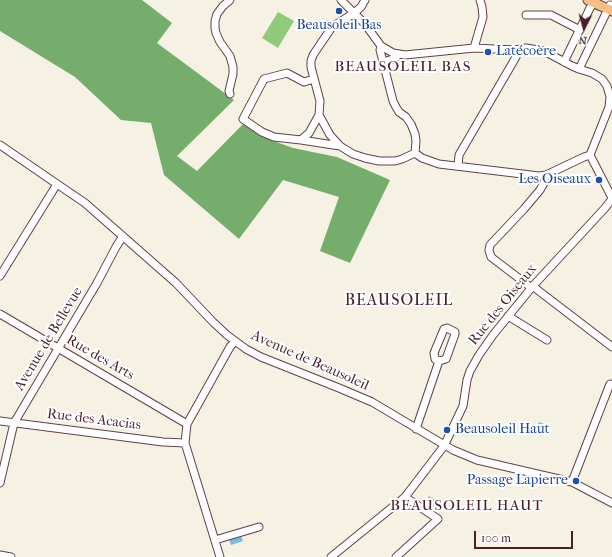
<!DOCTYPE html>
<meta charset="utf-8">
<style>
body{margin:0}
#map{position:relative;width:612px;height:557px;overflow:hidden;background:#f5f2e3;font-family:"IM FELL French Canon",serif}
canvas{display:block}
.north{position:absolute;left:564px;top:8px;width:40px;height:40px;-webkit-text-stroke:3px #fff;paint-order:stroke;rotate:186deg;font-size:11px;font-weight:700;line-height:16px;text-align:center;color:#4a1f2b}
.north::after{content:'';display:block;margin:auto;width:14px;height:18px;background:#4a1f2b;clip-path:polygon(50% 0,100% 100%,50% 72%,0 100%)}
.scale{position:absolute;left:474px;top:531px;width:99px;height:18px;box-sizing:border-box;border:2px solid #4a1f2b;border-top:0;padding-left:5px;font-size:12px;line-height:14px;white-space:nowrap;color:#4a1f2b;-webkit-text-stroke:3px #fff;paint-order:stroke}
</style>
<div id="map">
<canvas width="612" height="557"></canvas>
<div class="north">N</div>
<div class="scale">100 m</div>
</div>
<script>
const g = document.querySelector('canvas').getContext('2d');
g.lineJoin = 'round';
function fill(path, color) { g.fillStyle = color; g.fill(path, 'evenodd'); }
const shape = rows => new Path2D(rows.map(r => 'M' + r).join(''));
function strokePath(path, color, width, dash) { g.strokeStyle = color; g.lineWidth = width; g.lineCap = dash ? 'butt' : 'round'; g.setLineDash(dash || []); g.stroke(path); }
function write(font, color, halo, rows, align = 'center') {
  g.font = font + ' "IM FELL French Canon",serif'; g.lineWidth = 4; g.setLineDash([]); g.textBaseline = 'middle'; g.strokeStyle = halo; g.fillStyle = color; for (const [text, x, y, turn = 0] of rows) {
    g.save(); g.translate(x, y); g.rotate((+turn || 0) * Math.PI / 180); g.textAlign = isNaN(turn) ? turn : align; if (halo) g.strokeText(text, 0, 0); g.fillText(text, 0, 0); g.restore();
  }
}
const green = shape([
 [278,12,294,21,278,48,262,38]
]);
const forest = shape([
 [0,0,142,0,172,23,157,43,234,100,177,156,197,171,243,124,265,138,293,148,337,157,390,180,350,263,320,251,339,197,283,180,239,239,164,175,151,123,121,120,75,77,0,31]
]);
const water = shape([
 [539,422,549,426,547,431,541,429,539,431,536,429],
 [429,496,438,502,437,506,434,507,426,501],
 [241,536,243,541,231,545,229,539]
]);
const minor = shape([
 [230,0,223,6,217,14,215,21,215,28,216,33,220,42,230,56,233,67,233,74,229,91,230,94],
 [341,0,365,24,381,46,393,53,405,55,474,48,515,50,526,48,544,51,572,66,579,69,592,73,602,79,607,86,610,97,609,107,590,155,612,198],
 [365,0,361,7,354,13,332,27,313,55,311,61,311,67,320,101,319,115,330,135,340,146,353,154,365,158,379,161,395,161,402,159,415,153],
 [526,15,551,15,580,30],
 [381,46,380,50,393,101,396,107,399,112,406,117,411,124,415,134,416,141,415,153],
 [474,48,483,17,482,7,480,0],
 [383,62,396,58,398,54],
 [564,62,590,8,596,0],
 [579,69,610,5],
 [314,79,304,82,287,73,264,79,243,119,262,132,274,137,301,140,309,133,319,115],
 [301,140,340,146],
 [0,145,57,184,85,203,176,283,213,322,227,335,246,349,261,357,339,388,372,402,453,450,477,460,572,482,612,503],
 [415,153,422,158,439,164,539,176,546,175,584,157,590,155],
 [458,166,459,155,516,57,515,50],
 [546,175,544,183,540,190,524,209,490,245,489,250,491,257,529,286,535,288,612,347],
 [0,276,57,184],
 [0,314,187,424],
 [508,316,547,340],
 [0,421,163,442,185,443],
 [416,429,439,361,446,359,455,334,455,332,447,328,444,329,434,353,435,359,439,361],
 [572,482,610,384],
 [0,483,14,423,97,283,116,247,123,236],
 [215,540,259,527],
 [0,555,11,557],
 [220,557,185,443,187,424,230,347,235,341],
 [331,557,405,497,444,446,463,406,467,380,470,371,479,355,493,335,532,287,605,208,612,199],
 [396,557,438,519,405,497]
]);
const major = shape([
 [588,0,612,11]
]);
const markers = [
 [339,11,4,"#1a4fb4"],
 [488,52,4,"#1a4fb4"],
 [599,180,4,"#1a4fb4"],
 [447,430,4,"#1a4fb4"],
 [576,481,4,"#1a4fb4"]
];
const transitNames = [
 ["Beausoleil Bas",339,26,"center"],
 ["Latécoère",496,52],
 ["Les Oiseaux",591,180,"right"],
 ["Beausoleil Haut",455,430],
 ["Passage Lapierre",568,481,"right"]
];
const streetNames = [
 ["Rue des Oiseaux",503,305,-51],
 ["Avenue de Bellevue",49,339,-59],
 ["Rue des Arts",100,358,30],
 ["Avenue de Beausoleil",310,361,24],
 ["Rue des Acacias",94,420,7]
];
const neighbourhoodNames = [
 ["BEAUSOLEIL BAS",403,67],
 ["BEAUSOLEIL HAUT",467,506]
];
const quarterNames = [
 ["BEAUSOLEIL",399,301]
];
fill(green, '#91c97d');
fill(forest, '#74ad6c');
fill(water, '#76b9eb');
strokePath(minor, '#643f47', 9);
strokePath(major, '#643f47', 11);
strokePath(minor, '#fff', 7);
strokePath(major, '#f7be87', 9);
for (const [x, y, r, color] of markers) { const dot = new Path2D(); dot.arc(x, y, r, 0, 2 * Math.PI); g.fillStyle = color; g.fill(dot); strokePath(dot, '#fff', 1.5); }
write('14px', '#164399', '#fff', transitNames, 'left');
write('14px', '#4a1f2b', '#fff', streetNames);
g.letterSpacing = '1px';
write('15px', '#4a1f2b', '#fff', neighbourhoodNames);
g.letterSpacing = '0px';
g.letterSpacing = '1px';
write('16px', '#4a1f2b', '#fff', quarterNames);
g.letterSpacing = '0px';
</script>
